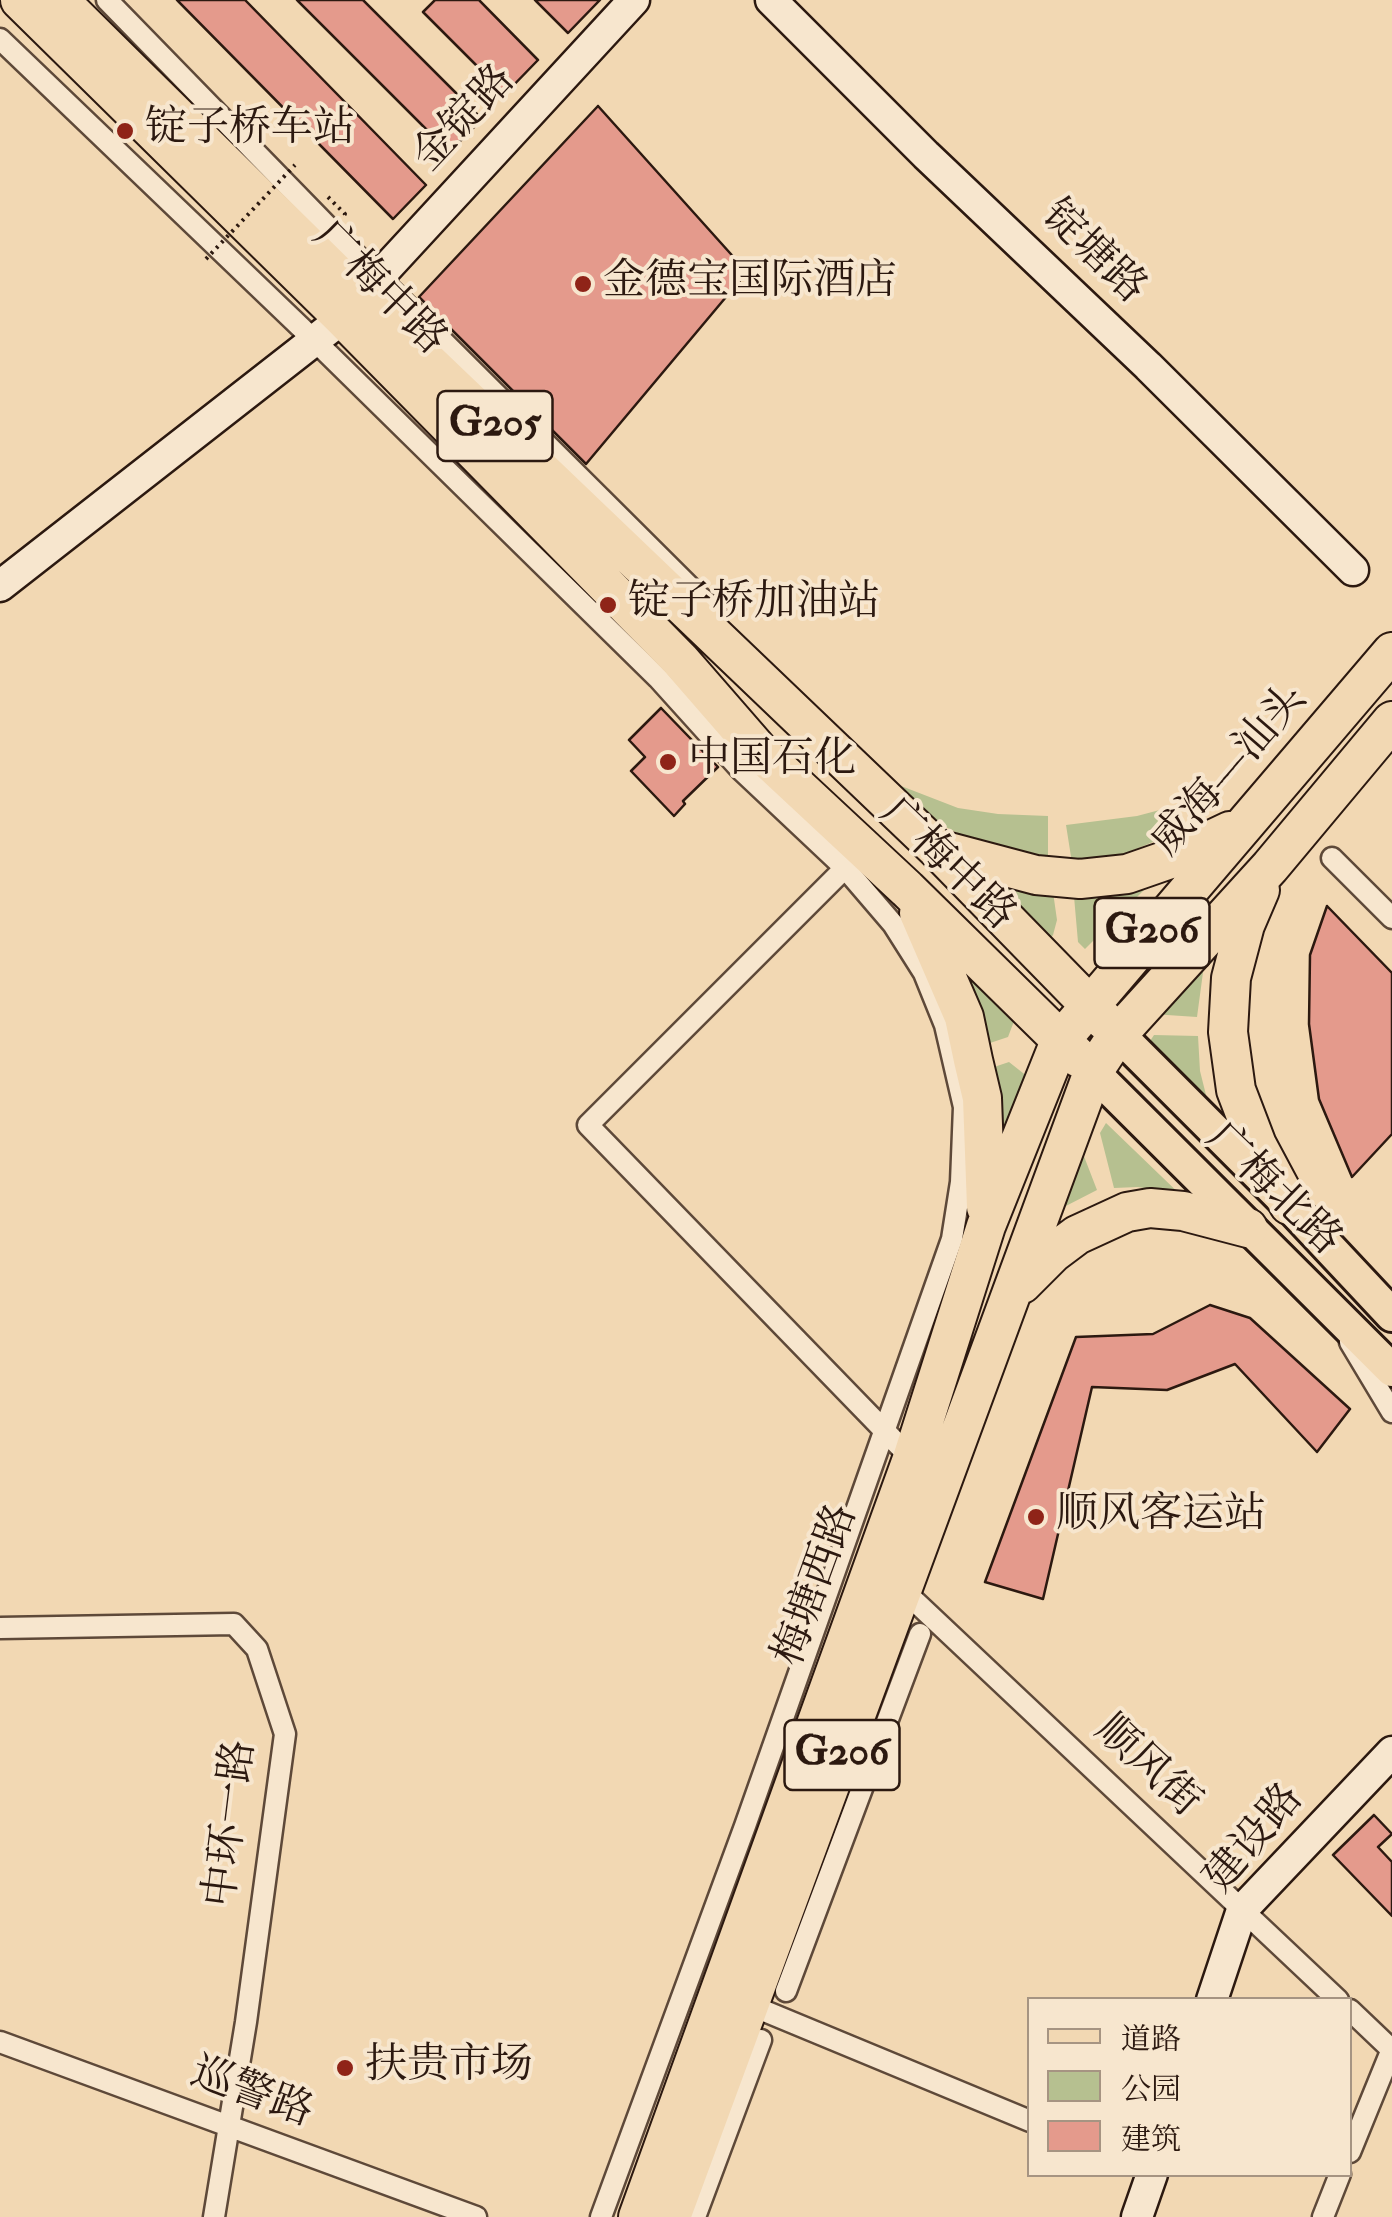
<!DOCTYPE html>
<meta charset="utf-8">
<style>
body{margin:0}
#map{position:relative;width:1392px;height:2217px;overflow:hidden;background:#f2d8b3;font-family:"IM FELL Double Pica","Noto Serif SC",serif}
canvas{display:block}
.legend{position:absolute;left:1027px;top:1997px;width:325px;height:180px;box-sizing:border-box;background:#f7e6ce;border:2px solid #a69482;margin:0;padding:12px 18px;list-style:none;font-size:30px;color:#2c1910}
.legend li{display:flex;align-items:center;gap:20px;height:50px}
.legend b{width:50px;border:2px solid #a69482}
</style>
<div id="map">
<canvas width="1392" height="2217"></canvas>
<ul class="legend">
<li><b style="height:12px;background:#f2d8b3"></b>道路</li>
<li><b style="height:28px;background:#b6c090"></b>公园</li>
<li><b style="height:28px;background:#e49a8c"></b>建筑</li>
</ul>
</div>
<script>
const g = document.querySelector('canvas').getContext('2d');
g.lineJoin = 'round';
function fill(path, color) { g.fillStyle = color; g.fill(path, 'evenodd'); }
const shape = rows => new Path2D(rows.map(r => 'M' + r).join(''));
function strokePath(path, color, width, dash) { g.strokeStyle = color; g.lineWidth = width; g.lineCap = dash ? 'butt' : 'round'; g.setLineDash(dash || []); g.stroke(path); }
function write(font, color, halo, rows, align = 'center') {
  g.font = font + ' "IM FELL Double Pica","Noto Serif SC",serif'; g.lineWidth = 8; g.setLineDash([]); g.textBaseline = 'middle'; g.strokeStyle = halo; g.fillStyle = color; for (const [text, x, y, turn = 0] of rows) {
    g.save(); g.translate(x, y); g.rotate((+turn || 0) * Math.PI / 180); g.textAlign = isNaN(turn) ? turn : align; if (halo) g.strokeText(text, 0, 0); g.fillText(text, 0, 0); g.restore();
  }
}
const green = shape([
 [896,784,958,808,998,814,1048,816,1048,859,1012,854,965,837,917,812,901,797],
 [1171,807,1183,820,1170,835,1119,856,1072,863,1066,825,1137,816],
 [1166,868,1085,949,1078,942,1073,885],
 [989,875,1052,885,1057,920,1053,935,1044,947],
 [953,951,1016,1016,1008,1037,990,1043],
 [1204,965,1197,1017,1152,1014],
 [1154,1035,1198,1036,1200,1071,1207,1099,1224,1133,1144,1050],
 [1009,1062,1028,1077,1003,1154,994,1067],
 [1106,1123,1188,1202,1175,1193,1138,1187,1114,1188,1100,1133],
 [1080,1146,1097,1190,1060,1209]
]);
const building = shape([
 [177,0,245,0,426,185,393,219,177,0],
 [297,0,363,0,482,119,449,152,297,0],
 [435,0,479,0,538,60,505,94,423,12,435,0],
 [535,0,600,0,568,33,535,0],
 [598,106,747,272,586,464,419,297,598,106],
 [661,708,718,767,683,801,685,804,674,816,631,771,645,757,629,740,661,708],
 [1327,906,1392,973,1392,1134,1352,1177,1319,1099,1309,1024,1310,955,1327,906],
 [1210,1305,1250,1318,1350,1409,1317,1452,1235,1364,1167,1390,1092,1387,1043,1599,985,1582,1076,1337,1153,1334,1210,1305],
 [1374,1815,1392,1834,1378,1847,1392,1862,1392,1916,1333,1855,1374,1815]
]);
const path = shape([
 [328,197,345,214,342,218]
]);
const street = shape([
 [107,0,331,230,715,612],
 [0,39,314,340,658,678,741,770,845,868,893,924,924,973,945,1025,964,1107,961,1182,952,1239,745,1826,601,2217],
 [1332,858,1392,918],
 [853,860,588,1125,912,1459],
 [1350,1342,1392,1412],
 [903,1590,1338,2000],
 [0,1628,234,1624,257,1649,285,1734,246,2022,214,2217],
 [786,1991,920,1634],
 [750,2005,1030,2121],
 [1350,2010,1392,2050],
 [0,2042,476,2217],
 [1350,2152,1392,2049],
 [695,2217,761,2040],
 [1323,2217,1340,2174]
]);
const secondary = shape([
 [771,0,926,155,1148,366,1353,570],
 [360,297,634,0],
 [0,586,343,318],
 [1212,2000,1242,1910,1392,1752],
 [1137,2217,1152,2174]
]);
const primary = shape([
 [1118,1034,1289,1205,1392,1315],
 [1093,1072,1392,1370]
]);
const highway = shape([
 [20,0,343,318,680,660,760,752,907,889,1079,1058],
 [59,0,360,297,936,848,1105,1021],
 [938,849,1036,875,1080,879,1127,874,1173,858,1230,831],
 [1260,890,1245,925,1231,978,1228,1032,1236,1090,1257,1145,1289,1205],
 [919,913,964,1017,973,1060,982,1098,986,1207],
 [1022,1284,1053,1253,1077,1235,1127,1212,1150,1208,1183,1211,1248,1228],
 [638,2217,912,1459,986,1226,1060,1041,1392,652],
 [671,2217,1093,1072,1118,1034,1270,867,1392,721]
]);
const pathBridge = shape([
 [206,259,295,165]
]);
const markers = [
 [125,131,10,"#8f2418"],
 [583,284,10,"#8f2418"],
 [608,605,10,"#8f2418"],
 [668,762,10,"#8f2418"],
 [1036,1517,10,"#8f2418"],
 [345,2068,10,"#8f2418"]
];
const shields = [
 [495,426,115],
 [1152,933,115],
 [842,1755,115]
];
const shieldNames = [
 ["G205",495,426],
 ["G206",1152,933],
 ["G206",842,1755]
];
const streetNames = [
 ["金锭路",466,120,-47],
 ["锭塘路",1092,254,44],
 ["广梅中路",378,290,45],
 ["威海—汕头",1231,772,-49],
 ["广梅中路",946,866,44],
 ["广梅北路",1272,1191,44],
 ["梅塘西路",818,1586,-70],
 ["顺风街",1146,1768,43],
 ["中环一路",233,1824,-83],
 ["建设路",1256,1840,-50],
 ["巡警路",251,2095,20]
];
const poiNames = [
 ["锭子桥车站",145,131],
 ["金德宝国际酒店",603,284],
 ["锭子桥加油站",628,605],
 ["中国石化",688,762],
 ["顺风客运站",1056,1517],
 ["扶贵市场",365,2068]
];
fill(green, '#b6c090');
fill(building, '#e49a8c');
strokePath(building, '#2c1910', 2.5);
strokePath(street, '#5e4939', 25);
strokePath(secondary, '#2c1910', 35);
strokePath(primary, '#2c1910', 38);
strokePath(highway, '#2c1910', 42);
strokePath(path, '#2c1910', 4, [2.5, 5]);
strokePath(street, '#f7e6ce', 20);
strokePath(secondary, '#f7e6ce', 30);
strokePath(primary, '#f2d8b3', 32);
strokePath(highway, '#f2d8b3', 38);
strokePath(pathBridge, '#2c1910', 4, [2.5, 5]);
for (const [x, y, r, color] of markers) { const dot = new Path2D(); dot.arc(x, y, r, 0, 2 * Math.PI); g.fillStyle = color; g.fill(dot); strokePath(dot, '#f7e6ce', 4); }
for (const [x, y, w] of shields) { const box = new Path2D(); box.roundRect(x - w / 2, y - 35, w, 70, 8); g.fillStyle = '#f7e6ce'; g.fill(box); strokePath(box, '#2c1910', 2.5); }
write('bold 40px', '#2c1910', null, shieldNames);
write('42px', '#2c1910', '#f7e6ce', streetNames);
write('42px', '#2c1910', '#f7e6ce', poiNames, 'left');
</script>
